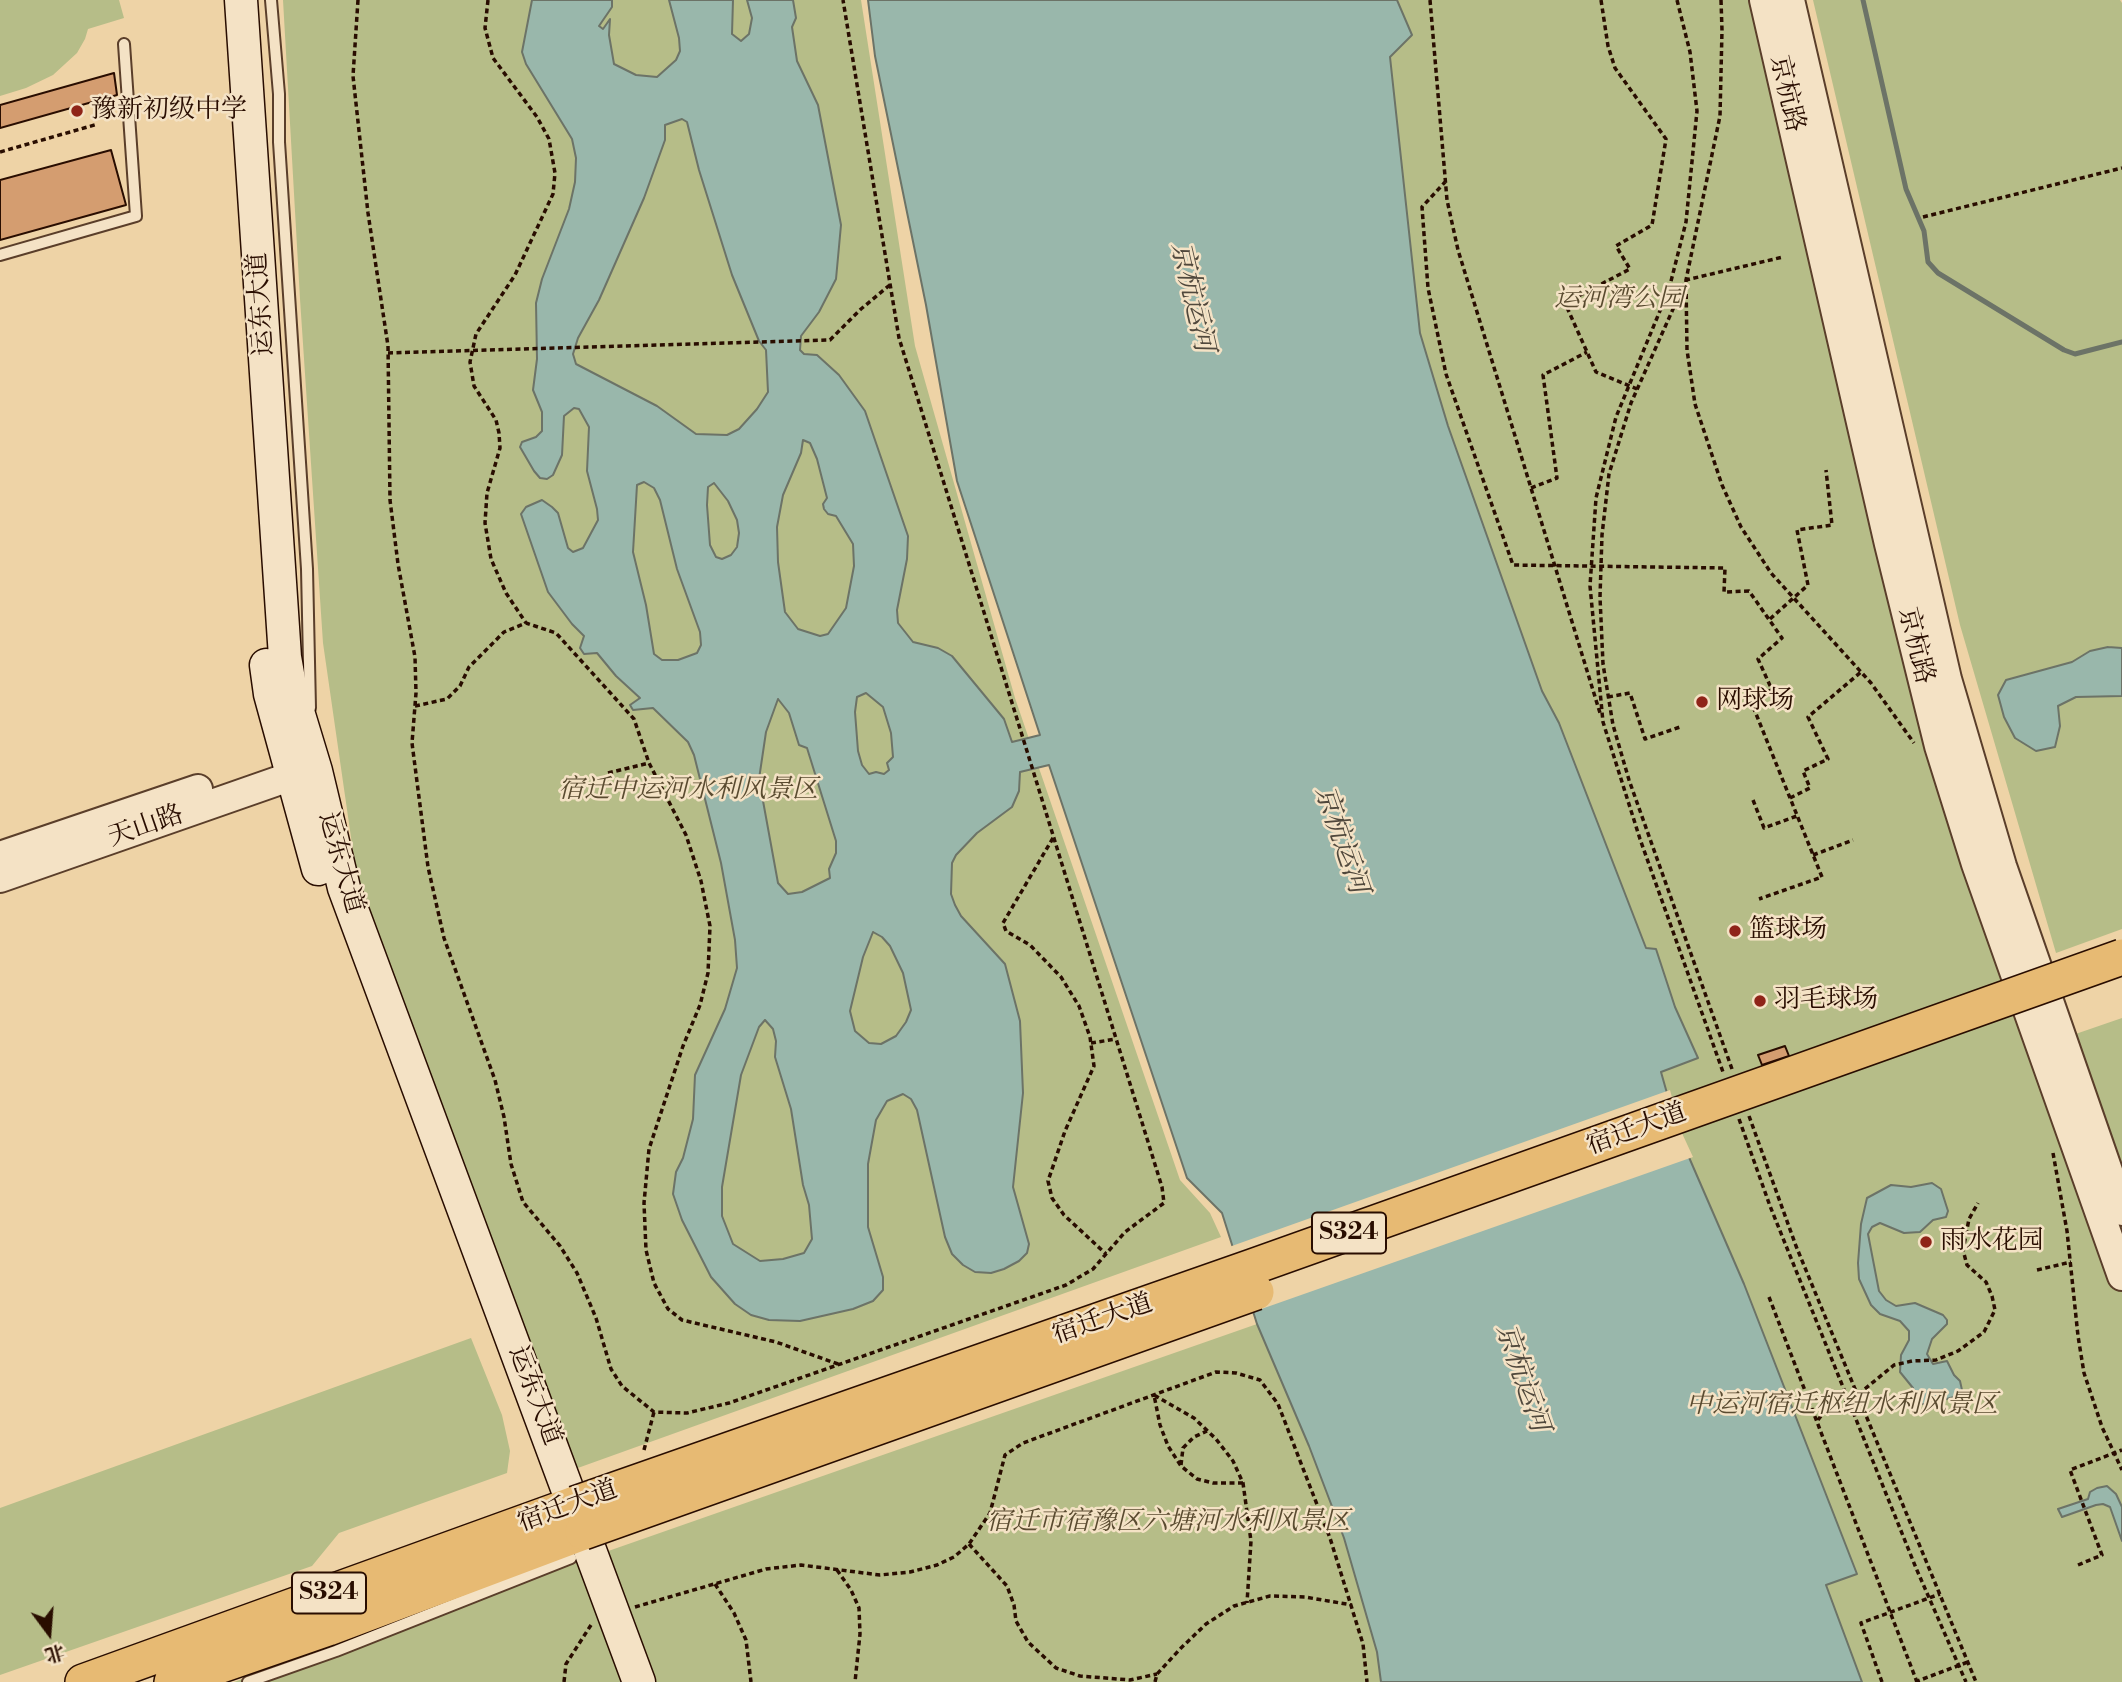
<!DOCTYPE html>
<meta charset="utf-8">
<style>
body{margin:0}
#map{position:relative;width:2122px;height:1682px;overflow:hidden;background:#eed3a6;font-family:"Libre Bodoni","Noto Serif SC",serif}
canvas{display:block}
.north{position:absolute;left:14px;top:1598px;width:70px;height:70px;-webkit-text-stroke:5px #f4e2c5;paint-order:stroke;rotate:164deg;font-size:19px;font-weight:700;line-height:28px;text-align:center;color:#290d00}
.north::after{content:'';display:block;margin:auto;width:24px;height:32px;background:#290d00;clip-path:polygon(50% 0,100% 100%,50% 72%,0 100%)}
</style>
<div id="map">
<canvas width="2122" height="1682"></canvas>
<div class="north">北</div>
</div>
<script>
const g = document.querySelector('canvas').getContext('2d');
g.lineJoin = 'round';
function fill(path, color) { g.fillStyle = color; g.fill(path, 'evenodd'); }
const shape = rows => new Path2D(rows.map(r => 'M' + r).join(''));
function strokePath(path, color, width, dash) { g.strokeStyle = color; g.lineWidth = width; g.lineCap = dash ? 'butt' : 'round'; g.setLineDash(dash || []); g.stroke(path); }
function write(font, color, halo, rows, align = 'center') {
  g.font = font + ' "Libre Bodoni","Noto Serif SC",serif'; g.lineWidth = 5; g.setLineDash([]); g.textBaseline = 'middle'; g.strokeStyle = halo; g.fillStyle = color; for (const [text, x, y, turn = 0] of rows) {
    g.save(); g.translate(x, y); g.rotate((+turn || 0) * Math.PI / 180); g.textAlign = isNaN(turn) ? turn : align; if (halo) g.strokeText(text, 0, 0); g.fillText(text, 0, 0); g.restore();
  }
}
const green = shape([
 [0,0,119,0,124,18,88,29,85,39,77,53,53,75,26,88,0,96],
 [283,0,861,0,915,346,1015,698,1180,1180,1210,1213,1221,1237,575,1469,356,872,323,643,300,299],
 [1397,0,1757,0,2032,1049,2122,1018,2122,1682,234,1682,1257,1324,1692,1166,1678,1132,1661,1072,1697,1057,1675,1007,1656,949,1646,948,1559,723,1542,691,1448,426,1420,333,1390,57,1412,35],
 [1813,0,2120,0,2122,3,2122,929,2056,953,1960,625],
 [471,1338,502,1415,510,1451,507,1473,339,1533,312,1566,0,1675,0,1508]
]);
const water = shape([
 [532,0,612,0,612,7,599,26,603,29,610,19,609,35,614,64,636,75,657,77,676,60,680,51,679,38,669,0,733,0,732,34,741,41,749,34,752,18,747,0,793,0,796,18,792,27,797,61,818,105,841,225,836,279,819,312,801,336,800,350,804,354,817,355,839,375,865,411,908,536,907,559,897,610,898,623,913,642,938,648,952,656,1004,719,1012,742,1040,735,957,481,926,305,875,56,868,0,1397,0,1412,35,1390,57,1420,333,1448,426,1542,691,1559,723,1646,948,1656,949,1675,1007,1698,1058,1661,1072,1678,1132,1744,1284,1857,1574,1826,1585,1862,1682,1381,1682,1377,1652,1344,1538,1309,1446,1257,1324,1222,1213,1187,1178,1049,765,1020,772,1019,791,1012,807,977,833,956,855,952,863,951,894,955,905,961,916,1005,964,1020,1021,1023,1093,1013,1187,1029,1244,1027,1253,1019,1261,1004,1269,991,1273,975,1272,963,1265,952,1254,945,1237,917,1110,911,1099,903,1094,887,1101,876,1120,868,1164,868,1227,883,1277,883,1290,873,1301,853,1309,800,1321,769,1320,751,1315,735,1304,711,1277,682,1220,673,1194,676,1172,683,1158,693,1119,695,1075,725,1009,737,968,735,940,721,863,694,755,688,742,653,708,633,710,630,705,640,698,616,676,597,653,584,654,580,648,584,636,572,624,548,592,521,514,526,507,542,500,552,507,558,513,568,548,573,552,583,548,598,520,597,509,587,471,589,427,579,409,574,408,564,416,562,455,553,475,547,479,540,478,534,471,520,447,522,442,536,437,542,431,542,412,533,390,537,359,536,303,542,279,569,209,575,182,576,158,572,139,526,64,522,52,532,0],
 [682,119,687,122,699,170,732,275,759,341,766,350,768,392,757,409,739,429,727,435,696,434,657,406,576,364,573,354,578,338,599,300,644,198,665,140,665,125,682,119],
 [803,440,810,443,817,459,827,498,823,504,824,509,828,514,836,516,853,544,854,566,846,608,828,634,820,636,798,629,785,612,778,562,777,527,783,495,801,453,803,440],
 [644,482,654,488,660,500,677,569,700,632,701,645,697,653,678,660,662,660,654,654,646,605,633,552,637,485,644,482],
 [714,483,728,501,737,520,739,533,737,547,731,555,722,559,716,557,710,545,707,505,708,487,714,483],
 [866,693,883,707,891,733,893,757,887,763,889,770,884,774,876,772,869,774,862,765,858,751,855,712,857,697,866,693],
 [778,699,789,713,799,745,807,748,836,841,836,853,829,869,830,878,802,892,788,894,778,883,759,779,766,732,778,699],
 [873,932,882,937,890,946,903,973,911,1010,906,1022,896,1036,881,1044,869,1043,855,1031,850,1011,863,957,873,932],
 [765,1020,773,1029,776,1041,775,1057,791,1109,803,1185,809,1205,812,1239,804,1253,783,1259,760,1261,733,1244,722,1216,722,1187,741,1075,759,1027,765,1020],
 [2108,647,2122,648,2122,696,2076,697,2058,706,2060,726,2055,747,2036,751,2015,738,2004,717,1998,695,2006,680,2072,662,2090,651,2108,647],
 [1932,1183,1941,1189,1948,1211,1946,1217,1933,1220,1920,1232,1904,1233,1880,1223,1872,1227,1868,1234,1879,1291,1886,1300,1896,1306,1915,1303,1943,1315,1947,1320,1947,1324,1932,1339,1927,1354,1933,1364,1947,1361,1954,1375,1960,1381,1962,1390,1958,1396,1927,1404,1920,1404,1914,1397,1913,1388,1900,1372,1901,1355,1909,1340,1909,1331,1900,1321,1880,1314,1871,1305,1859,1279,1858,1263,1861,1224,1867,1198,1891,1185,1911,1187,1932,1183],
 [2107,1486,2116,1494,2122,1507,2122,1541,2110,1507,2103,1504,2096,1505,2062,1517,2058,1509,2088,1499,2090,1492,2097,1488,2107,1486]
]);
const pier = shape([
 [1670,1090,1681,1131,1693,1157,1250,1313,1229,1247]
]);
const stream = shape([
 [1863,0,1906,189,1924,231,1928,262,1938,273,2064,350,2075,354,2122,342]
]);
const building = shape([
 [114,73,117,95,0,128,0,105,114,73],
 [111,150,126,205,0,240,0,180,111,150],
 [1785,1046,1789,1056,1762,1065,1758,1055,1785,1046]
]);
const path = shape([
 [358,0,353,76,368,213,388,346,390,500,398,564,415,657,416,693,412,743,428,867,444,938,495,1080,504,1117,511,1164,523,1202,560,1246,577,1273,596,1318,611,1369,622,1386,654,1412,687,1413,729,1403,1066,1285,1093,1269,1125,1232,1164,1203,1162,1187,899,338,843,0],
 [488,0,485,28,493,58,537,117,549,139,555,173,553,194,515,275,476,334,470,362,474,386,496,420,499,433,500,448,487,493,485,523,491,559,506,593,526,623],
 [1430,0,1447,200,1458,250,1600,713],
 [1601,0,1608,46,1615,68,1666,139,1652,225,1616,246,1630,269,1565,303,1596,372,1637,389],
 [1677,0,1690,52,1697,111,1686,222,1669,289,1616,417,1596,498,1590,586,1603,722,1640,839,1723,1072],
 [1721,0,1722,30,1720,116,1686,280,1687,350,1695,404,1722,485,1741,527,1771,573,1871,683,1914,743],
 [0,152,98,124],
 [1446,181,1422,207,1428,288,1446,374,1513,565,1725,568,1724,592,1749,591,1782,638,1758,659,1772,690,1732,705],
 [1923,217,2122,168],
 [388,353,830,340,861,309,891,284],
 [1531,488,1557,478,1543,375,1587,352],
 [1770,619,1808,585,1797,530,1832,525,1826,470],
 [1608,697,1630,693,1645,739,1680,727],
 [1750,699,1822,877,1759,899],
 [415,706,447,699,460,686,469,667,504,632,526,623,556,633,634,719,649,763,686,835,701,881,710,926,708,973,700,1005,683,1046,649,1149,644,1203,646,1250,654,1283,668,1309,682,1320,776,1342,838,1364],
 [608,773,649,763],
 [1790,798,1810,788,1803,771,1828,759,1808,717,1861,672],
 [1753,800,1764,828,1797,816],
 [1053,838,1003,923,1006,931,1030,945,1061,977,1079,1006,1090,1037,1094,1066,1065,1131,1048,1181,1052,1198,1064,1215,1106,1254],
 [1813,855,1853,840],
 [1091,1043,1116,1039],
 [1732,1069,1629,780,1613,725,1603,664,1600,597,1602,535,1609,474,1631,403,1686,280,1783,257],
 [1749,1116,1796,1246,1976,1682],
 [1739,1119,1770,1206,1916,1568,1966,1682],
 [2053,1153,2067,1231,2078,1336,2084,1373,2102,1427,2122,1470],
 [2037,1270,2071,1262],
 [1769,1297,1917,1682],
 [1818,1420,1829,1405,1849,1402,1894,1365,1912,1361,1936,1360,1958,1351,1984,1332,1995,1310,1992,1296,1986,1282,1967,1265,1963,1250,1969,1219,1978,1203],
 [644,1450,654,1412],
 [1181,1465,1183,1448,1194,1437,1207,1431],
 [1243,1483,1213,1483,1197,1479,1181,1466,1168,1446,1160,1425,1154,1395,1194,1418,1216,1439,1233,1461,1243,1483,1251,1541,1247,1603],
 [969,1544,1007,1586,1014,1605,1016,1621,1028,1642,1056,1668,1080,1676,1130,1680,1157,1674],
 [2078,1565,2102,1555,2070,1470,2122,1450],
 [837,1570,851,1590,859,1608,860,1634,855,1682],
 [715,1584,734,1613,746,1640,751,1682],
 [635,1607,766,1569,801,1565,880,1575,910,1572,937,1565,954,1557,969,1544,990,1513,1005,1455,1023,1443,1216,1372,1236,1373,1260,1380,1278,1404,1330,1538,1363,1644,1367,1682],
 [564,1682,566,1664,591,1625],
 [1155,1682,1157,1674,1181,1648,1206,1624,1234,1606,1270,1596,1305,1597,1352,1605],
 [1882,1682,1861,1623,1940,1594],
 [1915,1682,1968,1662]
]);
const service = shape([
 [271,0,279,94,279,142,307,569,310,708],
 [0,255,136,216,124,44],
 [248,1682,336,1651,571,1558]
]);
const tertiary = shape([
 [1764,0,1889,544,1939,746,1976,864,2122,1276],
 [1790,0,1947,679,2002,866,2122,1211],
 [0,856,198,789],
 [0,878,292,776]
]);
const secondary = shape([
 [241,0,285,657,290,685,316,771,344,888,639,1682],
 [266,665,270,694,318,869]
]);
const primary = shape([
 [83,1682,575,1504],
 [172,1682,328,1628,583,1532]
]);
const primaryBridge = shape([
 [575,1504,1252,1267,2122,957],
 [583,1532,1256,1292]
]);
const markers = [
 [77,111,7,"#8f2418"],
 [1702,702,7,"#8f2418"],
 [1735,931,7,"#8f2418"],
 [1760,1001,7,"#8f2418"],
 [1926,1242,7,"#8f2418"]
];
const shields = [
 [1349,1233,74],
 [329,1593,74]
];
const shieldNames = [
 ["S324",1349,1233],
 ["S324",329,1593]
];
const streetNames = [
 ["京杭路",1786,94,77],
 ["运东大道",262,304,-94],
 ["京杭路",1915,646,76],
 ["天山路",146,827,-19],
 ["运东大道",340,863,74],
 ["宿迁大道",1637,1130,-20],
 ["宿迁大道",1103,1320,-19],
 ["运东大道",534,1396,69],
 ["宿迁大道",568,1507,-20]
];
const poiNames = [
 ["豫新初级中学",91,111],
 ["网球场",1716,702],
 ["篮球场",1749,931],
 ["羽毛球场",1774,1001],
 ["雨水花园",1940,1242]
];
const parkNames = [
 ["运河湾公园",1619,300],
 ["宿迁中运河水利风景区",688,791],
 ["中运河宿迁枢纽水利风景区",1842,1406],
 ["宿迁市宿豫区六塘河水利风景区",1168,1523]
];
const waterNames = [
 ["京杭运河",1191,297,77],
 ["京杭运河",1340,840,71],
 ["京杭运河",1521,1378,71]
];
fill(green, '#b6bd88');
fill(water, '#99b7ab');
strokePath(water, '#6c7367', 2);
fill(pier, '#eed3a6');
strokePath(stream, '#6c7367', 5);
fill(building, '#d49d70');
strokePath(building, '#290d00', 2);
strokePath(service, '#5a3e2a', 14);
strokePath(tertiary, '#5a3e2a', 32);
strokePath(secondary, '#290d00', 35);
strokePath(primary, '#290d00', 38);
strokePath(path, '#290d00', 3.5, [5, 3.5]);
strokePath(service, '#f4e2c5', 10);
strokePath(tertiary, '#f4e2c5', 28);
strokePath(secondary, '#f4e2c5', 32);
strokePath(primary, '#e7ba73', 35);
strokePath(primaryBridge, '#290d00', 38, []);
strokePath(primaryBridge, '#e7ba73', 35);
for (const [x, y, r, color] of markers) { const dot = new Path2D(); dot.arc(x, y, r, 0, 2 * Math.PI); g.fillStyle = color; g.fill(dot); strokePath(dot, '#f4e2c5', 2.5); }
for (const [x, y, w] of shields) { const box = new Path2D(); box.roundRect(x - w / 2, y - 20.5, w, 41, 5); g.fillStyle = '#f4e2c5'; g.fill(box); strokePath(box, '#290d00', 2); }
write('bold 24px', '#290d00', null, shieldNames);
write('26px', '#290d00', '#f4e2c5', streetNames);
write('26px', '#290d00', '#f4e2c5', poiNames, 'left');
write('italic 26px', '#5a4b30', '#f4e2c5', parkNames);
write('italic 28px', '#50483c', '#f4e2c5', waterNames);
</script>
